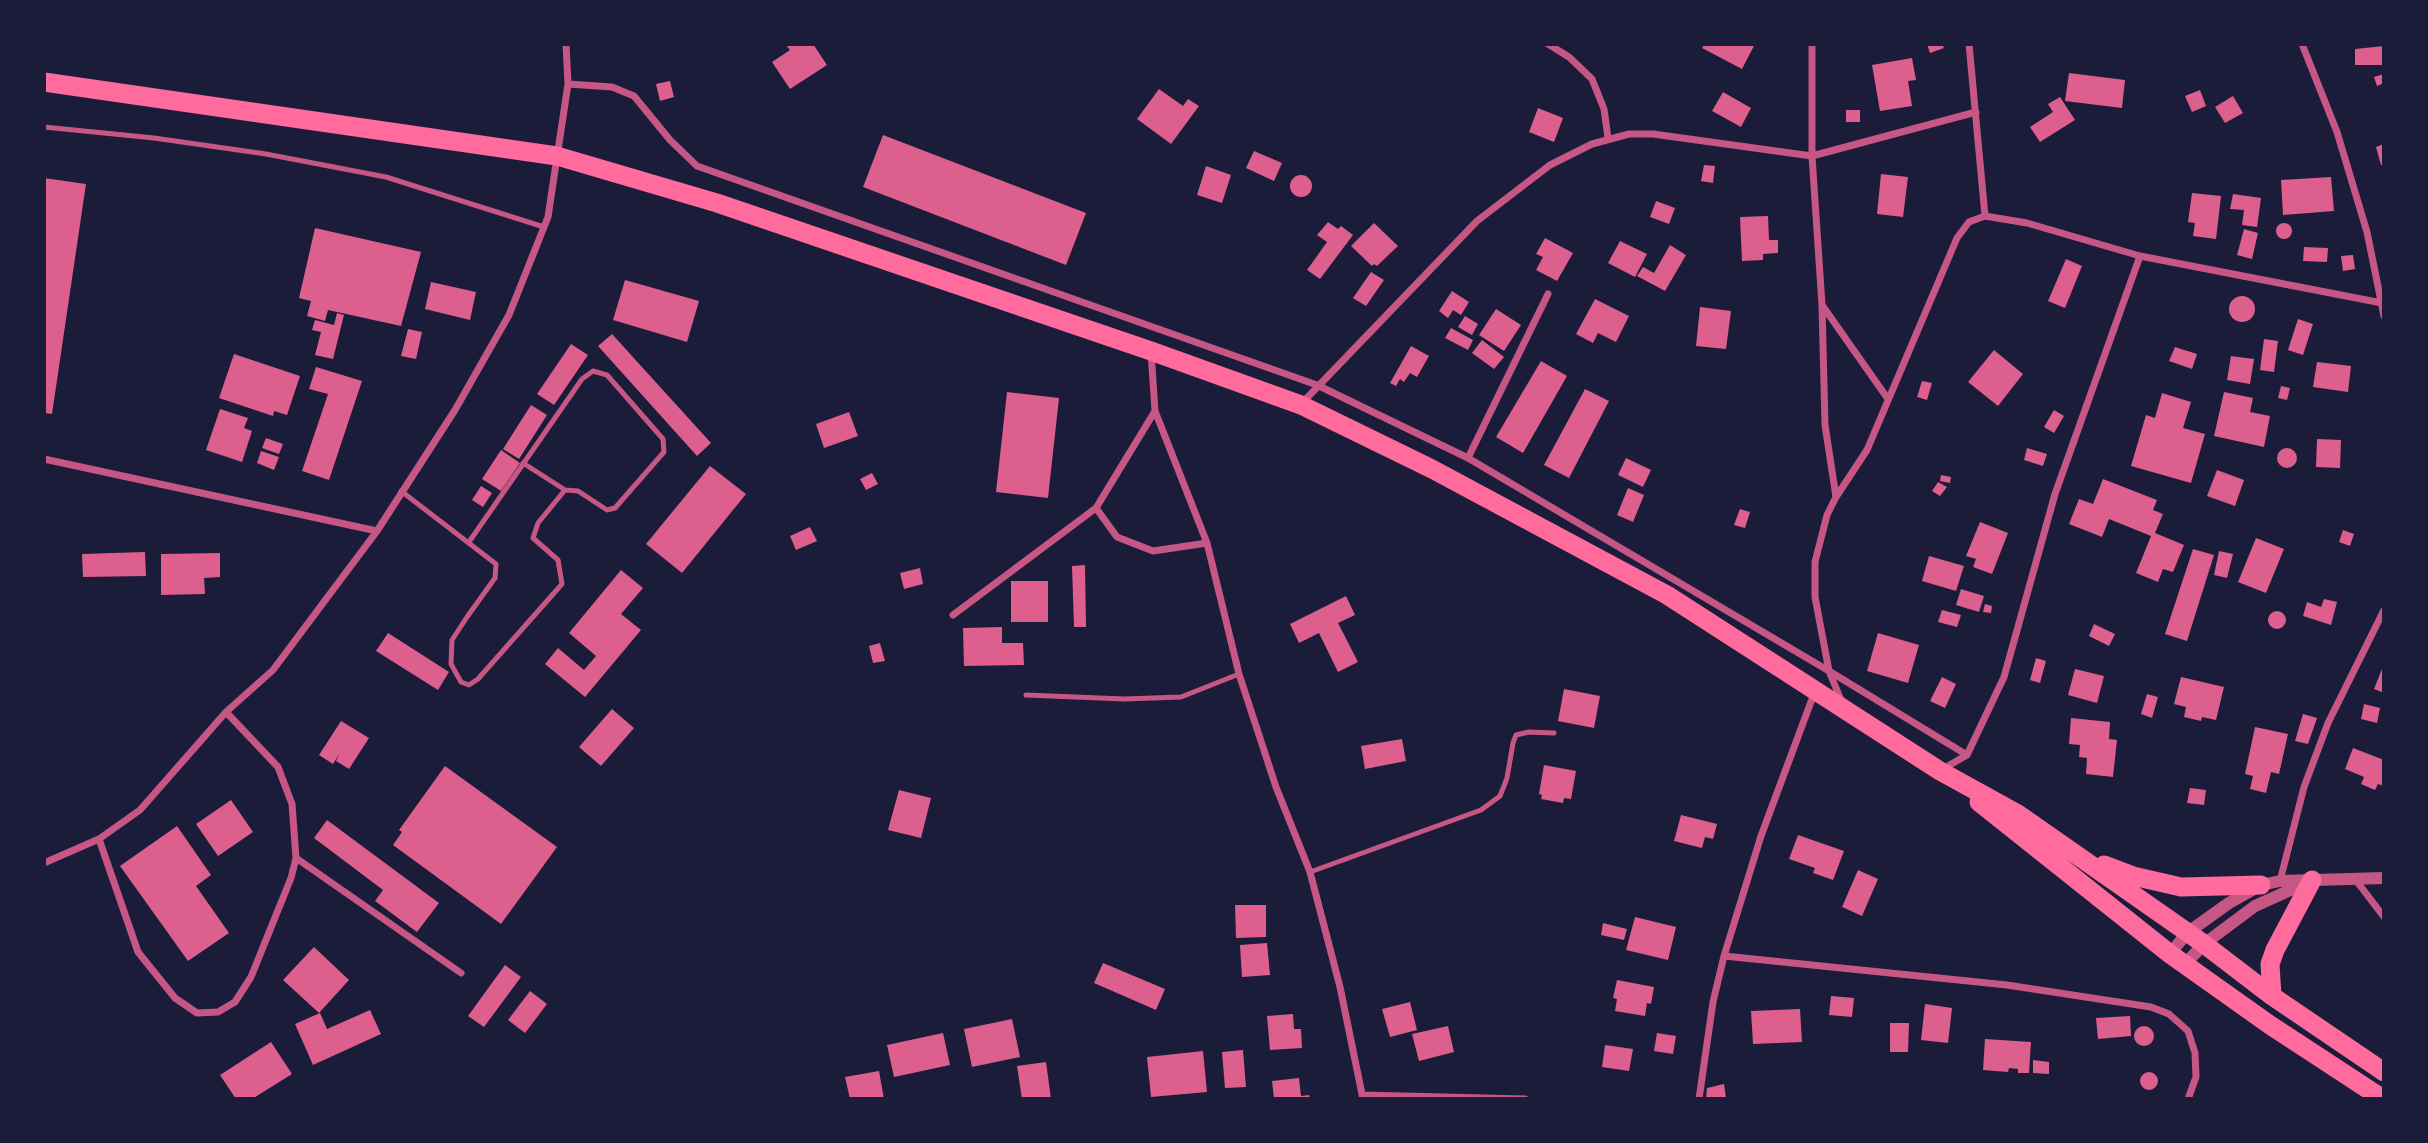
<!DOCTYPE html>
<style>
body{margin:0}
#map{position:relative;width:2428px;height:1143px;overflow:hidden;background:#1b1b3a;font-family:Roboto,sans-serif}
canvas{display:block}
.frame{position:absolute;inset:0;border:46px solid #1b1b3a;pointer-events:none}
</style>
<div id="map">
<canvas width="2428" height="1143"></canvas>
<div class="frame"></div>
</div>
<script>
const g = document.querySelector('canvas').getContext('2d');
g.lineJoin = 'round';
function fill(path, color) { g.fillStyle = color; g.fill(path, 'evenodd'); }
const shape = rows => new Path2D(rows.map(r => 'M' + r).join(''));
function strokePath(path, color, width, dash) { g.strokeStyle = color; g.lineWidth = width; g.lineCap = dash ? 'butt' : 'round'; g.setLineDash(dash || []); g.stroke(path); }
const building = shape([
 [785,44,813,44,827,65,790,89,772,62,790,50],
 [1705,44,1755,44,1742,69,1702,48],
 [1927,44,1942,44,1944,48,1930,53],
 [2384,46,2384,65,2355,65,2355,49],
 [1912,58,1916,80,1908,81,1912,106,1880,111,1872,65],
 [2069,73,2125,80,2122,108,2065,101],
 [2384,74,2384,83,2377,86,2374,77],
 [670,81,674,97,660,101,656,84],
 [1159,89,1183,106,1188,99,1199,106,1171,144,1137,119],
 [2200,90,2206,106,2192,112,2185,96],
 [1723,92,1751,108,1741,127,1712,111],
 [2233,96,2243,113,2225,123,2215,107],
 [2060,97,2075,120,2040,142,2030,127,2053,112,2048,104],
 [1538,108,1563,118,1554,142,1529,132],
 [1846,110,1860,110,1860,122,1846,122],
 [883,135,1086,213,1066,265,863,187],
 [2384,144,2384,164,2381,165,2376,147],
 [1254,151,1282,163,1274,181,1246,168],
 [1704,165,1715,166,1713,183,1701,181],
 [1206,166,1231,175,1222,203,1197,195],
 [1881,174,1908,177,1903,217,1877,214],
 '1290 186a11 11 0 1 1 22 0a11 11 0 1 1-22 0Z',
 [2331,177,2334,211,2283,215,2281,180],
 [44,178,86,184,52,414,44,413],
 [2192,193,2221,196,2216,239,2193,236,2195,223,2188,222],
 [2233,194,2261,198,2257,227,2242,225,2244,210,2230,209],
 [1656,201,1675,208,1669,224,1650,217],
 [1768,216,1769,240,1778,240,1778,253,1763,254,1763,260,1742,261,1740,217],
 [1328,222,1338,229,1341,226,1353,235,1320,279,1307,270,1327,242,1317,235],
 [1374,223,1398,246,1377,266,1374,264,1372,266,1351,246],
 '2276 231a8 8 0 1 1 16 0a8 8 0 1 1-16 0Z',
 [315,228,421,252,401,326,328,310,325,321,307,316,311,301,299,298],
 [2244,229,2258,233,2252,259,2237,255],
 [1545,238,1573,253,1557,281,1536,270,1543,257,1536,254],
 [1620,241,1647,254,1635,277,1608,263],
 [1670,245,1686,255,1665,291,1637,276,1643,267,1654,273],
 [2304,247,2328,248,2327,262,2303,261],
 [2353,255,2355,269,2343,271,2341,256],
 [2066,259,2082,266,2065,308,2048,301],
 [1371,272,1384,280,1366,306,1353,298],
 [625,280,699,301,687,342,613,320],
 [431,282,476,292,470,320,425,309],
 [1452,291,1469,302,1461,315,1453,310,1448,318,1439,311],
 '2229 309a13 13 0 1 1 26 0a13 13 0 1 1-26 0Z',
 [1595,299,1629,316,1616,342,1598,333,1593,343,1576,334],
 [1700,307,1731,311,1726,349,1696,346],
 [1496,309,1521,325,1504,351,1479,335],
 [337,313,344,315,333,359,315,355,321,332,312,330,315,320,334,325],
 [1465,316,1478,324,1472,335,1458,327],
 [2298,319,2313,324,2303,355,2288,350],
 [1451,328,1473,340,1468,350,1445,338],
 [408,329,422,332,416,359,401,356],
 [612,334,711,443,697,456,598,346],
 [2264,339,2278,341,2274,372,2260,370],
 [1482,340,1504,357,1494,369,1472,353],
 [571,344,588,355,554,405,537,394],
 [1411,346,1429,356,1417,377,1410,373,1404,382,1400,379,1396,386,1390,383],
 [2175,347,2197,354,2192,369,2169,361],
 [1994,350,2023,374,1998,406,1968,382],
 [234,354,300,376,287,415,274,411,273,416,219,398],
 [2231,356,2254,359,2250,384,2227,380],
 [1541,361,1567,376,1523,453,1496,437],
 [2317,362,2351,366,2348,392,2313,387],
 [316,367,362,381,329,480,302,471,328,394,309,389],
 [1922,381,1932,383,1927,400,1917,397],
 [2281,386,2290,388,2287,400,2278,398],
 [1585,389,1609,401,1569,478,1544,465],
 [1007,392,1059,398,1048,498,996,492],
 [2224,392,2253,398,2250,412,2270,416,2264,447,2214,436],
 [2162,393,2191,402,2183,428,2205,434,2191,483,2131,466,2146,415,2155,418],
 [531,405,547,415,519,459,503,449],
 [220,409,248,418,244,428,252,431,242,462,206,450],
 [2054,410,2064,416,2054,433,2044,427],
 [849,412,858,436,824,448,816,424],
 [266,438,283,444,279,454,262,448],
 [2317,439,2341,440,2340,468,2316,467],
 '2277 458a10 10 0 1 1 20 0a10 10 0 1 1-20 0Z',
 [2027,448,2047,454,2043,466,2024,460],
 [501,450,520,463,501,491,482,479],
 [261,451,279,457,274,470,257,463],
 [1626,458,1651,470,1643,487,1618,475],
 [710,466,746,494,682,573,646,544],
 [2217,470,2244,480,2235,506,2207,496],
 [872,473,878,484,866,490,860,479],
 [1941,475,1951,477,1950,483,1940,481],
 [2103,479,2157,500,2153,510,2163,514,2155,533,2184,545,2173,572,2163,569,2158,582,2136,573,2151,536,2109,519,2102,537,2069,524,2079,499,2093,504],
 [1938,482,1947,487,1940,496,1932,491],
 [481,486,492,493,483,507,472,500],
 [1628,488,1644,495,1633,522,1617,515],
 [1740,509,1750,512,1745,528,1734,525],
 [1980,522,2008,533,1992,574,1973,567,1976,559,1966,556],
 [810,527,817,541,796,550,790,536],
 [2343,530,2354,534,2350,546,2339,542],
 [2256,538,2284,549,2266,593,2238,582],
 [2193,549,2214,555,2187,641,2165,634],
 [2219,551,2233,554,2227,578,2214,575],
 [145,552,146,576,83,577,82,554],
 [220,553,220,577,204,578,205,594,161,595,161,554],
 [1929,556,1964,566,1956,591,1922,581],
 [1085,565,1086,627,1074,627,1072,566],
 [920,568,923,584,904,589,900,573],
 [621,570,643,588,621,614,641,630,585,697,545,664,558,648,584,670,596,656,569,633],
 [1011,581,1048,581,1048,622,1011,622],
 [1961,589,1984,596,1979,612,1956,605],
 [1346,596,1355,615,1338,623,1358,662,1338,672,1319,633,1299,643,1290,624],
 [2324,599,2337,602,2331,625,2303,616,2307,602,2321,607],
 [1985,604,1992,606,1991,613,1983,612],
 [1942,610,1961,615,1957,627,1938,622],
 '2268 620a9 9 0 1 1 18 0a9 9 0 1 1-18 0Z',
 [2094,624,2115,634,2109,646,2089,636],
 [1002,627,1002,643,1023,643,1024,665,964,666,963,628],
 [388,633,449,672,438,690,376,651],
 [1878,633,1919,645,1908,683,1867,671],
 [880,643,885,661,873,663,869,646],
 [2036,658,2046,661,2040,683,2030,680],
 [2384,664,2384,693,2374,689],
 [2075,669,2104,676,2097,703,2068,695],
 [1942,677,1956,684,1945,708,1930,701],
 [2181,677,2224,687,2216,720,2202,717,2201,721,2184,717,2186,707,2174,704],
 [1564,689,1600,696,1594,728,1558,721],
 [2147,694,2158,697,2152,718,2141,714],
 [2364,704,2380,708,2377,723,2361,719],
 [612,709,634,728,601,766,579,747],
 [2303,714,2317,718,2308,744,2295,741],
 [2071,718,2110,722,2109,739,2117,740,2113,777,2086,774,2087,758,2079,757,2080,745,2069,744],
 [341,721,369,738,349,769,336,761,340,753,333,764,319,755],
 [2255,727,2288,734,2279,774,2271,772,2266,793,2250,789,2253,776,2245,774],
 [1402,739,1406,761,1365,769,1361,746],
 [2353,748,2384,760,2384,786,2378,784,2375,790,2361,784,2364,777,2345,769],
 [1544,765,1576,771,1571,799,1564,798,1563,803,1541,799,1542,795,1539,794],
 [445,766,557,847,501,924,393,845,402,832,399,830],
 [2190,788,2206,790,2204,805,2187,803],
 [899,790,931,798,921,838,888,830],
 [231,800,253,832,218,856,196,824],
 [1681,815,1717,824,1713,839,1705,837,1702,848,1674,841],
 [327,820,439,903,417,932,375,901,383,890,314,838],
 [177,826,211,875,196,886,229,933,188,961,120,866],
 [1798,835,1844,851,1833,880,1813,873,1815,868,1789,859],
 [1858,870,1878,879,1862,916,1842,907],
 [1235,905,1266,905,1266,937,1236,938],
 [1635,917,1676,927,1668,960,1626,950],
 [1603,923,1627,929,1624,940,1601,935],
 [1267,943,1270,975,1242,977,1240,945],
 [314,947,349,980,319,1013,283,980],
 [1103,963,1165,989,1156,1010,1094,983],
 [505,965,521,977,484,1027,468,1016],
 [1617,980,1654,987,1651,1004,1647,1003,1645,1016,1615,1011,1617,999,1613,998],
 [530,991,547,1004,525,1033,508,1020],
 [1831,996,1854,998,1852,1017,1829,1015],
 [1410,1002,1417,1030,1390,1037,1382,1009],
 [1925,1004,1952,1008,1948,1043,1921,1040],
 [1800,1009,1802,1042,1753,1044,1751,1011],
 [370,1010,381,1034,313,1065,295,1024,320,1013,327,1029],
 [1293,1014,1294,1029,1301,1029,1302,1048,1270,1050,1267,1016],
 [2130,1016,2131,1036,2098,1039,2096,1018],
 [1012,1019,1020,1057,972,1067,964,1029],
 [1890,1023,1909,1023,1908,1052,1890,1052],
 [1448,1026,1454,1052,1419,1061,1412,1034],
 '2134 1036a10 10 0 1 1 20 0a10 10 0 1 1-20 0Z',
 [943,1033,950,1065,894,1077,887,1045],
 [1657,1033,1676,1036,1673,1054,1654,1051],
 [1985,1039,2031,1042,2029,1073,2018,1073,2018,1069,2009,1068,2008,1072,1983,1070],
 [271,1042,292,1074,252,1099,236,1099,220,1075],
 [1605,1045,1633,1049,1629,1071,1602,1067],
 [1243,1050,1246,1087,1225,1088,1222,1052],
 [1203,1051,1207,1092,1151,1097,1147,1057],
 [2033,1060,2049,1062,2049,1074,2033,1073],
 [1046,1062,1051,1099,1022,1099,1017,1066],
 [879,1071,884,1099,850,1099,845,1077],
 '2140 1081a9 9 0 1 1 18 0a9 9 0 1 1-18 0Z',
 [1299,1078,1301,1096,1309,1095,1310,1099,1274,1099,1272,1081],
 [1724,1084,1726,1098,1706,1099,1707,1088]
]);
const service = shape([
 [44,127,154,138,266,154,386,177,544,227],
 [523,463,565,490],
 [401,491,496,564,495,578,467,617,452,640,451,664,461,682,469,685,478,679,562,584,558,560,533,538,538,523,565,490,578,491,607,510,615,508,664,452,663,439,607,375,593,371,582,379,469,542],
 [1026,695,1124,699,1181,697,1239,674],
 [1310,872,1481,810,1500,796,1507,778,1513,743,1516,735,1529,732,1554,733]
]);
const minor = shape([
 [1548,44,1569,57,1592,79,1604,109,1608,138],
 [1812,44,1812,156,1822,305,1825,425,1836,497],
 [1969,44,1985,216],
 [2302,44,2337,132,2367,232,2384,316],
 [568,84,612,87,634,96,670,140,697,166,1317,385,1468,458,1829,671,1967,755],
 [1822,305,1888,399],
 [1151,352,1155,411,1207,543,1239,674,1276,787,1310,872,1340,987,1363,1099],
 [1303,402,1477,221,1550,165,1592,144,1629,134,1653,134,1812,156,1976,112],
 [1468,458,1548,294],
 [44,459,377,531],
 [1096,508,1117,537,1153,551,1207,543],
 [953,615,1096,508,1155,411],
 [1841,700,1829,671,1815,597,1815,562,1827,515,1836,497,1867,450,1957,238,1969,222,1985,216,2027,223,2140,256,2382,303],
 [1941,770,1967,755,2004,677,2055,494,2140,256],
 [99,839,138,952,175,998,197,1013,218,1012,235,1002,251,977,291,878,296,858,292,804,278,767,226,712],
 [296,858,461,973],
 [44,863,99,839,140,810,226,712,273,670,377,531,455,410,509,315,548,217,568,84,566,44],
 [2355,879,2384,917],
 [2280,881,2304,787,2328,723,2384,610],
 [1724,956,2007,985,2151,1007,2169,1014,2188,1031,2195,1053,2196,1077,2188,1099],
 [1362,1095,1525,1099],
 [1699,1099,1713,1002,1724,956,1761,836,1815,691]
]);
const tertiary = shape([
 [2170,954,2187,933,2229,903,2261,885,2280,881,2384,878],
 [2185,964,2204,944,2255,906,2306,883]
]);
const trunk = shape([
 [44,82,557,156,717,203,1151,351,1301,405,1432,469,1667,595,1940,771,2018,814,2204,944,2272,996,2384,1072],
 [1979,802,2170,954,2270,1025,2383,1099],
 [2104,865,2133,876,2181,887,2261,885],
 [2272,996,2270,964,2275,950,2312,880]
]);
fill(building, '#dd5f8e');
strokePath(service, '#c65784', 5);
strokePath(minor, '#c65784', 7);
strokePath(tertiary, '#c65784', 12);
strokePath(trunk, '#ff6b9d', 19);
</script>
